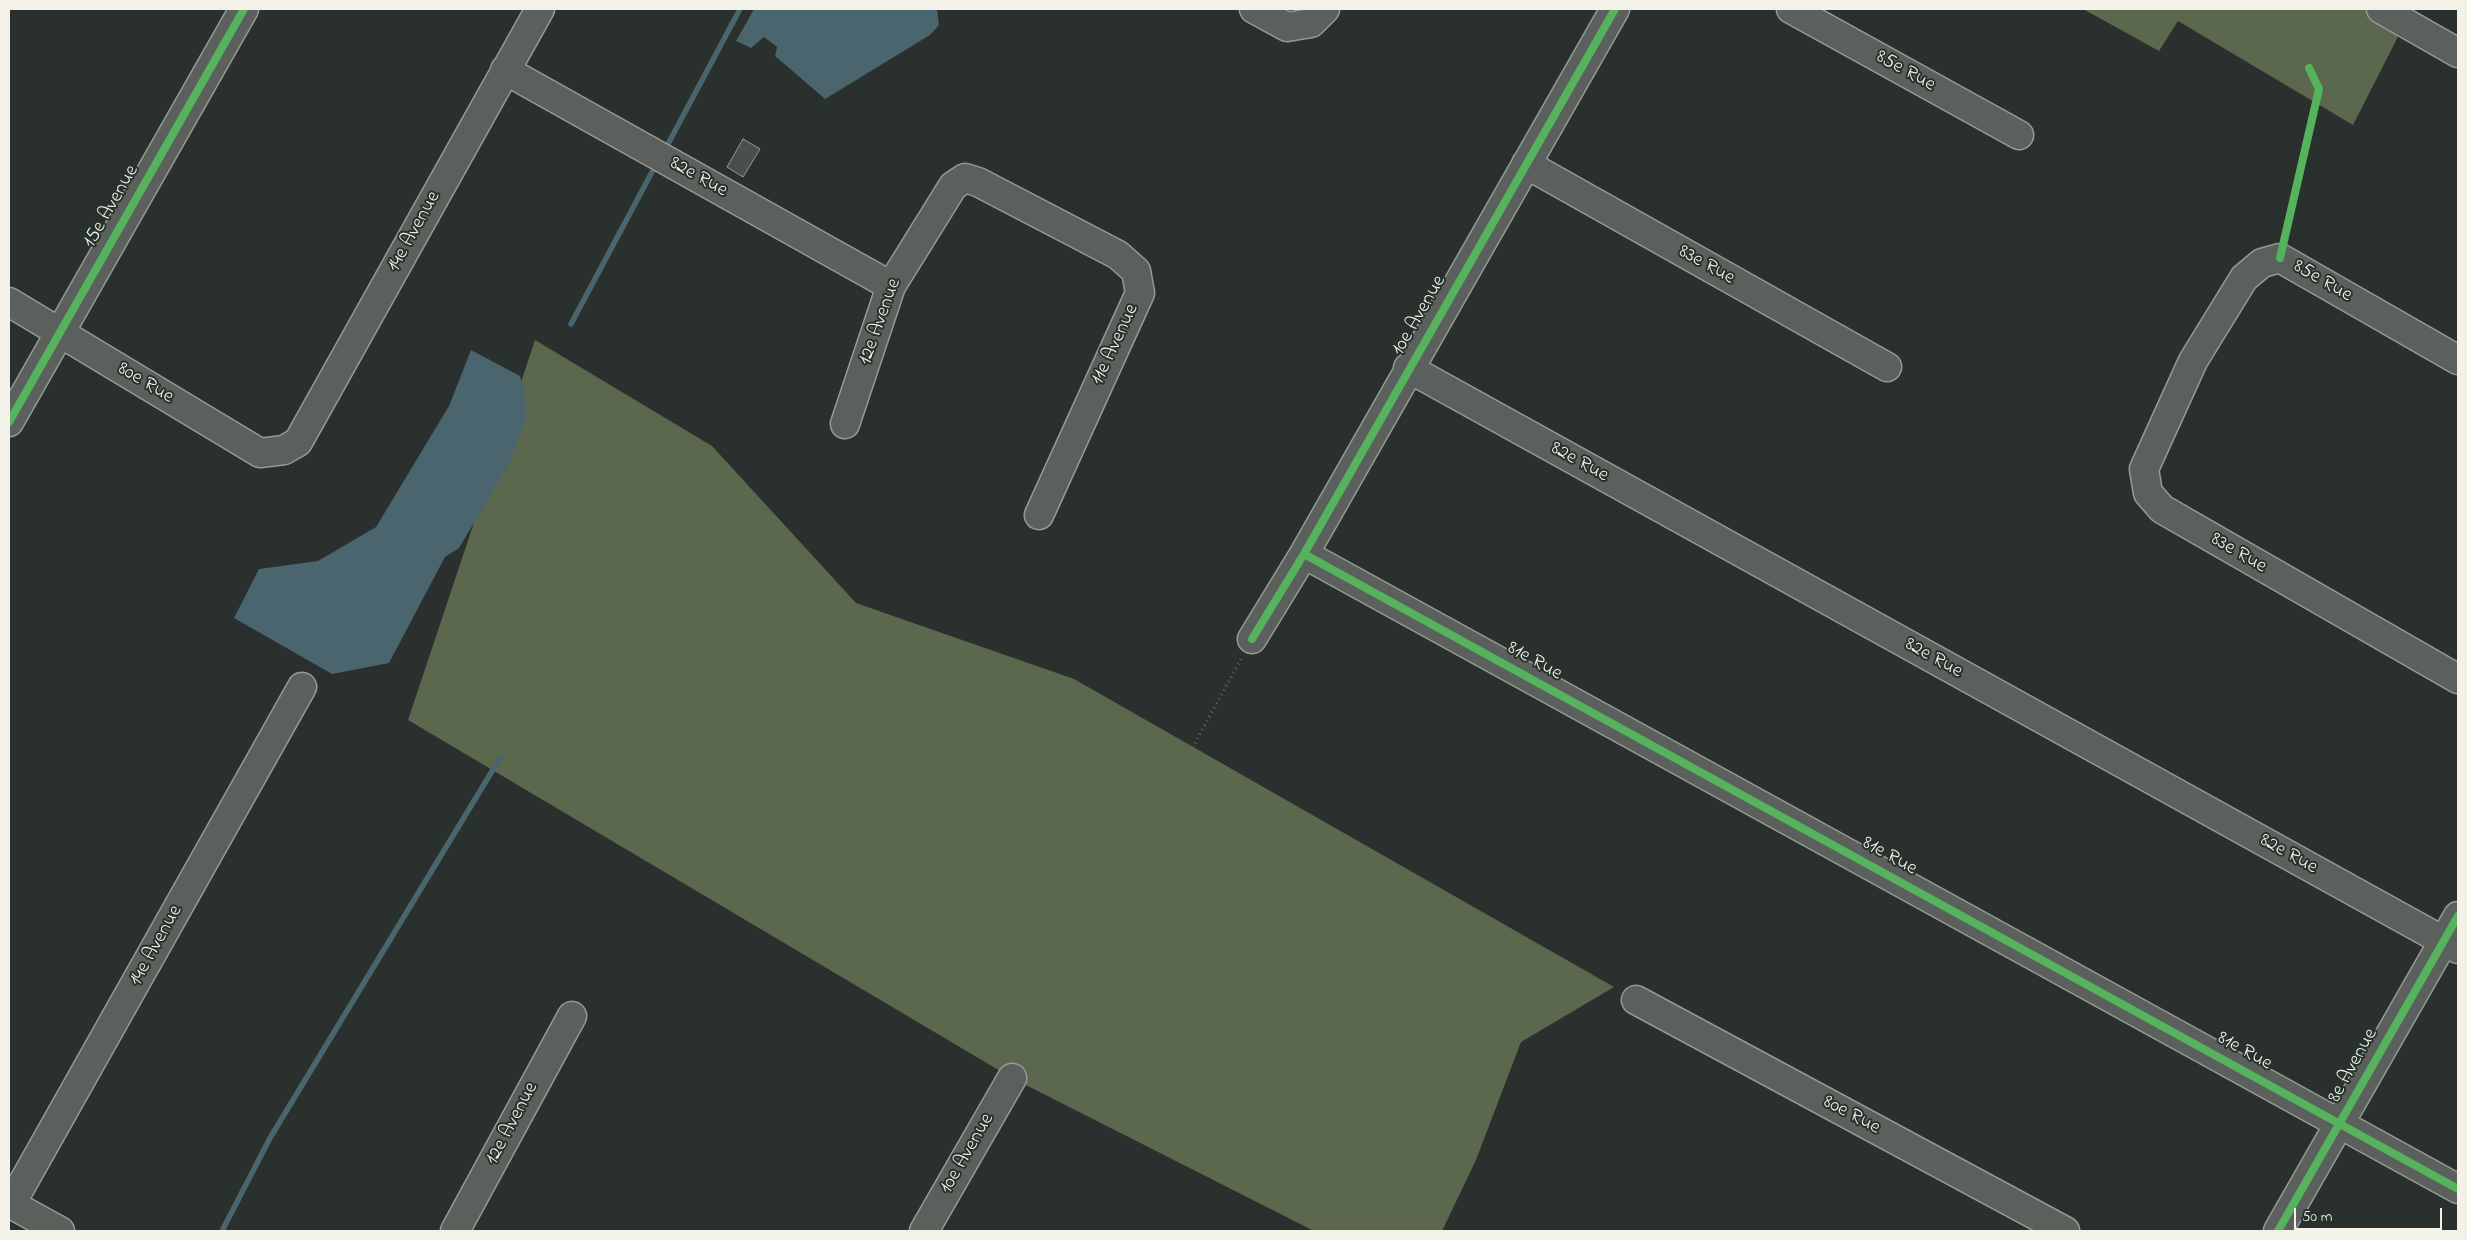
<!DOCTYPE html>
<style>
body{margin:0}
#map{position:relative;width:2467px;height:1240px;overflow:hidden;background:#29302d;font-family:"Indie Flower",sans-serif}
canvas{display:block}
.frame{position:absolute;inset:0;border:10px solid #f4f1e8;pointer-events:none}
.scale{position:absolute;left:2294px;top:1208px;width:148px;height:22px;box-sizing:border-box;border:2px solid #f4f1e8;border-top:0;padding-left:6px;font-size:15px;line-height:18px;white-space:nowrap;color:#f4f1e8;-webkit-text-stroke:4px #26332d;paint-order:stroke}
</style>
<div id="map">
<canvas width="2467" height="1240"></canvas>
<div class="frame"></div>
<div class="scale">50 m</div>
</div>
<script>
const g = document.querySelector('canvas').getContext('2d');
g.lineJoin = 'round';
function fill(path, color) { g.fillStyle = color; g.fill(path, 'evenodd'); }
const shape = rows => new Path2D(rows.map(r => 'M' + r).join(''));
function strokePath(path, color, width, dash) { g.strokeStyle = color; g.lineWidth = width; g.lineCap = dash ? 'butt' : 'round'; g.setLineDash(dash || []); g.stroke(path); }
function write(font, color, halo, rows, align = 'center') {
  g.font = font + ' "Indie Flower",sans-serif'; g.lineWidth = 4; g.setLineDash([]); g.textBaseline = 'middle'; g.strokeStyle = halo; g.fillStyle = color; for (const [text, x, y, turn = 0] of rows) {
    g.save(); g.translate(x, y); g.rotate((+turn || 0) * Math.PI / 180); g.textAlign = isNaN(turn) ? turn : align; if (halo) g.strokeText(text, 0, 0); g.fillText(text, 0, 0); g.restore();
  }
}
const green = shape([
 [2083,9,2381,9,2405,23,2353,125,2178,21,2159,51],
 [535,340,712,446,856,603,1074,679,1614,987,1521,1042,1476,1160,1442,1231,1314,1231,1012,1078,408,720]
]);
const water = shape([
 [754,9,937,9,939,25,930,35,825,99,775,56,777,47,764,37,751,48,736,41],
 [471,350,520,376,526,396,526,417,509,464,459,548,445,557,389,663,332,674,234,618,259,569,318,561,376,527,449,406]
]);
const stream = shape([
 [668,144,740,9],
 [571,324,652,172],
 [222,1231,270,1138,500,758]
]);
const building = shape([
 [743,139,760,149,743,177,727,167,743,139]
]);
const path = shape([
 [1022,1059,1241,659]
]);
const minor = shape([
 [1254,9,1287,27,1311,23,1325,9],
 [1791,9,2019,135],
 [2381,9,2458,53],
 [505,70,891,286],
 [1526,164,1887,367],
 [9,302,260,453,284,450,298,442,540,9],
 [2458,360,2280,258,2262,263,2244,278,2193,361,2144,469,2148,493,2162,509,2458,679],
 [1408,368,2458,949],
 [9,422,244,9],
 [845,424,891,286,953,186,965,178,978,182,1118,255,1136,271,1140,293,1039,515],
 [1304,554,2458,1189],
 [1252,639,1304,554,1615,9],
 [1636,1000,2065,1231],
 [9,1203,60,1231],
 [11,1204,302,687],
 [455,1231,572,1016],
 [924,1231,1012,1078],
 [2278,1231,2458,916]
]);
const cycleway = shape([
 [2280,258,2319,89,2309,68],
 [9,422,244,9],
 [1304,554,2458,1189],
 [1252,639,1304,554,1615,9],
 [2278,1231,2458,916]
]);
const streetNames = [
 ["85e Rue",1905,72,29],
 ["82e Rue",698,178,29],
 ["15e Avenue",112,207,-60],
 ["14e Avenue",415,232,-61],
 ["83e Rue",1706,266,29],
 ["85e Rue",2322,282,30],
 ["10e Avenue",1420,316,-60],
 ["12e Avenue",881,322,-70],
 ["11e Avenue",1116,345,-65],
 ["80e Rue",145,384,31],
 ["82e Rue",1579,463,29],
 ["83e Rue",2238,554,30],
 ["82e Rue",1933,659,29],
 ["81e Rue",1534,662,29],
 ["82e Rue",2288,855,29],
 ["81e Rue",1889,857,29],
 ["14e Avenue",157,946,-61],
 ["81e Rue",2244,1052,29],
 ["8e Avenue",2354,1066,-61],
 ["80e Rue",1851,1116,28],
 ["12e Avenue",513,1124,-62],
 ["10e Avenue",968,1154,-60]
];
fill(green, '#5c684d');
fill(water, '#4a656d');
strokePath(stream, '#4a656d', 5.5);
fill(building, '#4a4e4f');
strokePath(building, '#969996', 1);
strokePath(minor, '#969996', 31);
strokePath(path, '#646764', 3, [1, 4]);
strokePath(minor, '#5c605c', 28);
strokePath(cycleway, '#56b35d', 8);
write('20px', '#f4f1e8', '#26332d', streetNames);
</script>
